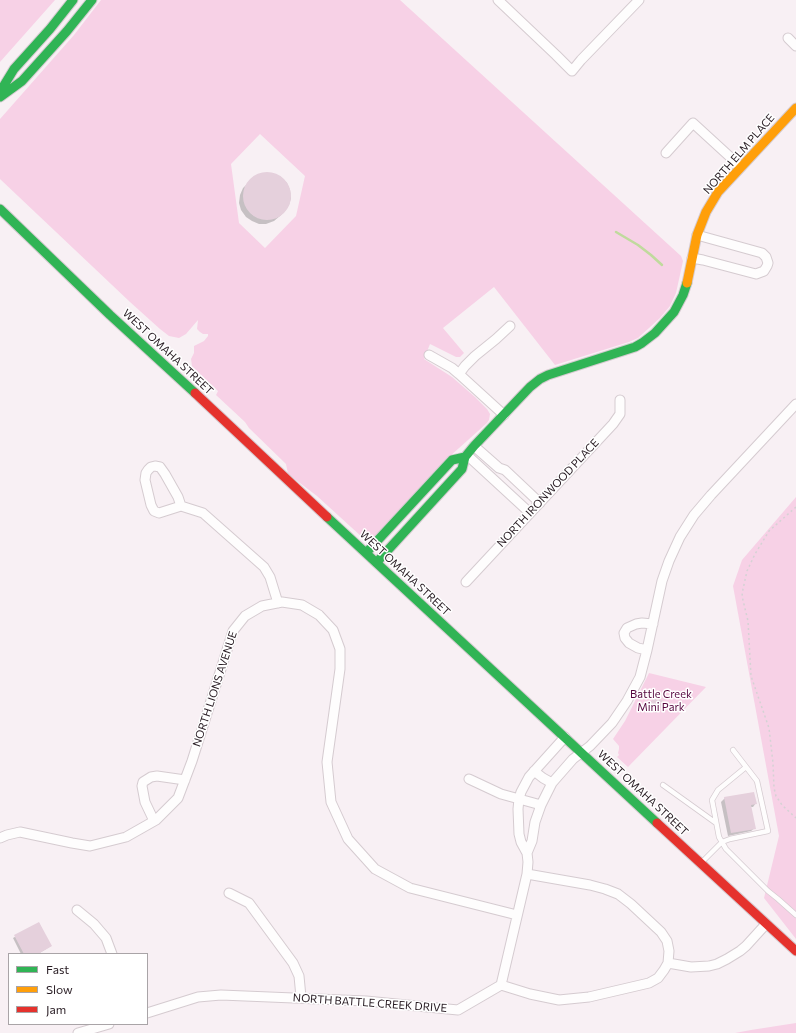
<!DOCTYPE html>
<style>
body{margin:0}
#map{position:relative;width:796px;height:1033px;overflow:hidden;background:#f8f0f4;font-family:Commissioner,sans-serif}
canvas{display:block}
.legend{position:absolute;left:8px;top:953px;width:140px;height:72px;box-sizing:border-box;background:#fff;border:1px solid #a9a4a7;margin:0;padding:5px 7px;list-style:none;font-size:12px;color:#271b22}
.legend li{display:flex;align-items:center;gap:8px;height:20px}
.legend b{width:20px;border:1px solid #a9a4a7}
</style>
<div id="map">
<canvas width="796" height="1033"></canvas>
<ul class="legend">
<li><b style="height:5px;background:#30b455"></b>Fast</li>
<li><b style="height:5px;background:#ff9f0a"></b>Slow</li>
<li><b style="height:5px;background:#e5322d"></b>Jam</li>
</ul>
</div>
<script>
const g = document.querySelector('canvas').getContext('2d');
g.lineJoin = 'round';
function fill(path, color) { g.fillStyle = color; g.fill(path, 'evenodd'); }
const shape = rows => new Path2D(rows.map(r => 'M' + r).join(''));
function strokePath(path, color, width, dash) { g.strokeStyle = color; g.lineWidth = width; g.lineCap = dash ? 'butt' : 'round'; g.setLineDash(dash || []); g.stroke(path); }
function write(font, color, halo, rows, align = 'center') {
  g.font = font + ' Commissioner,sans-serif'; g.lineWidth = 3; g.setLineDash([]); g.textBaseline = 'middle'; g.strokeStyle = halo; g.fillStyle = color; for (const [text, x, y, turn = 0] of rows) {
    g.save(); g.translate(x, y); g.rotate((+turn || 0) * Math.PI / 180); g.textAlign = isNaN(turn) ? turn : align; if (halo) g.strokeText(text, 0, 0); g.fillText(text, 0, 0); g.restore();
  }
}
const green = shape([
 [0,0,55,0,0,62],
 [101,0,400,0,681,256,683,261,676,293,670,306,660,318,638,338,629,342,555,365,494,287,443,328,464,353,460,357,456,357,430,344,424,359,452,377,475,397,487,409,490,414,489,420,487,423,449,457,373,538,367,539,363,538,317,496,288,474,286,464,249,428,245,422,216,395,218,391,192,366,191,359,194,353,194,346,204,341,208,336,208,334,203,334,200,332,197,329,198,320,186,334,179,338,169,336,160,329,130,302,0,179,0,119,74,35],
 [260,134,305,176,296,216,265,248,239,223,231,164],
 [796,497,796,939,764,898,779,836,733,586,742,560],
 [649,673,706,687,628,767,617,757,619,755,618,753,619,749,619,746,613,739,625,721],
 [796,1023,796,1033,735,1033,751,1030]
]);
const shadow = shape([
 [267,173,275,174,281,177,287,183,290,190,291,198,289,205,285,211,280,216,274,221,266,224,259,224,252,221,246,217,241,210,239,203,240,195,243,188,253,178,260,174],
 [654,697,658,711,656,713,648,708],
 [725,798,756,803,753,807,750,807,755,828,751,831,728,836,721,802],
 [39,923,51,946,38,954,21,954,13,938]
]);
const stream = shape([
 [616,232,638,245,651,255,662,265]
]);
const building = shape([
 '243 196a24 24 0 1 1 48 0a24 24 0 1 1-48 0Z',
 [654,696,664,701,659,712,649,706],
 [754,792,757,804,751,805,756,829,731,833,724,797],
 [39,922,52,946,38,954,24,954,14,935]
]);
const path = shape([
 [796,507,769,531,755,554,747,571,743,589,742,596,748,621,751,676,769,728,773,763,774,788,776,796,782,805,796,818]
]);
const lane = shape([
 [746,767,718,790,712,800,719,837,726,849,768,891,778,899,796,915],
 [663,785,716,823],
 [702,862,722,842,730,839,768,831,757,781,733,750]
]);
const street = shape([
 [498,0,556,55,572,71,581,60,639,0],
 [788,38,796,46],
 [666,153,693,123,741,167],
 [692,258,703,260,756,274,764,271,767,266,768,263,766,257,762,253,697,235],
 [429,355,452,368,459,374,504,415],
 [459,374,465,366,475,356,496,339,510,326],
 [474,446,499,468,505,470,540,503],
 [467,455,530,513],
 [181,506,178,497,165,474,160,467,155,466,151,467,148,470,146,473,145,480,151,505,154,511,159,513,181,506,203,513,264,567,270,577,278,603],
 [466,582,613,424,620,414,620,400],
 [647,650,638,648,629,643,625,638,624,633,627,628,636,624,642,623,653,624],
 [534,771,543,778,552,783],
 [469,779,501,794,541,805],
 [154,821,145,802,142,786,143,782,151,777,157,776,185,780],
 [0,838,7,835,20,832,72,843,90,846,126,837,156,820,178,798,192,761,233,631,245,616,262,606,282,602,302,605,319,615,333,630,340,649,340,669,327,762,331,802,348,839,375,869,410,888,517,915],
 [527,853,532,841,535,822,541,805,552,783,573,759,590,746,612,723,627,701,640,677,647,650,662,581,669,561,680,537,694,515,711,495,796,404],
 [229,893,249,903,293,963,299,976,301,997],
 [77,910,94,924,106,938,112,954],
 [668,963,691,967,709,966,717,964,727,959,740,951,746,946,766,924],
 [501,985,530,994,559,1000,589,997,649,983,658,978,664,970,668,963,669,951,667,941,661,932,631,904,618,894,605,889,590,885,527,874],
 [147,1013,198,997,221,995,366,1001,458,1010,501,985,527,874,528,862,527,853,521,842,519,834,518,809,519,799,521,792,529,777,565,737],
 [78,1033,109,1024]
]);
const fast = shape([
 [0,92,14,69,50,29,73,0],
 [0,97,22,81,67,31,92,0],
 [0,209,110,315,195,393],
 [327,517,657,823],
 [366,553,452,460,465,457],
 [377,562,462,469,465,457,474,446,530,387,540,379,548,375,635,347,642,343,655,333,674,312,683,295,687,283]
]);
const slow = shape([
 [687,283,697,235,706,212,718,192,796,108]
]);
const jam = shape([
 [195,393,327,517],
 [657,823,796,951]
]);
const streetNames = [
 ["NORTH ELM PLACE",739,154,-49],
 ["WEST OMAHA STREET",168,352,43],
 ["NORTH IRONWOOD PLACE",548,493,-47],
 ["WEST OMAHA STREET",405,573,43],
 ["NORTH LIONS AVENUE",215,689,-72],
 ["WEST OMAHA STREET",643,793,43],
 ["NORTH BATTLE CREEK DRIVE",370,1003,4]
];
const parkNames = [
 ["Battle Creek",661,694],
 ["Mini Park",661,707]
];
fill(green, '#f7d1e6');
fill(shadow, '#0003');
strokePath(stream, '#c0da9d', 2.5);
fill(building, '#e5d0dc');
strokePath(lane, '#d5cbd0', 6);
strokePath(street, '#d5cbd0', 11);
strokePath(fast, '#d5cbd0', 11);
strokePath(slow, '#d5cbd0', 11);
strokePath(jam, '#d5cbd0', 11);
strokePath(path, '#d5d2d4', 1.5, [2, 3]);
strokePath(lane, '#fefdfd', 4.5);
strokePath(street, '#fefdfd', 9);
strokePath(fast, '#30b455', 9);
strokePath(slow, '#ff9f0a', 9);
strokePath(jam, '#e5322d', 9);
write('11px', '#271b22', '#fff', streetNames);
write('11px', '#55063e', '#fff', parkNames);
</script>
